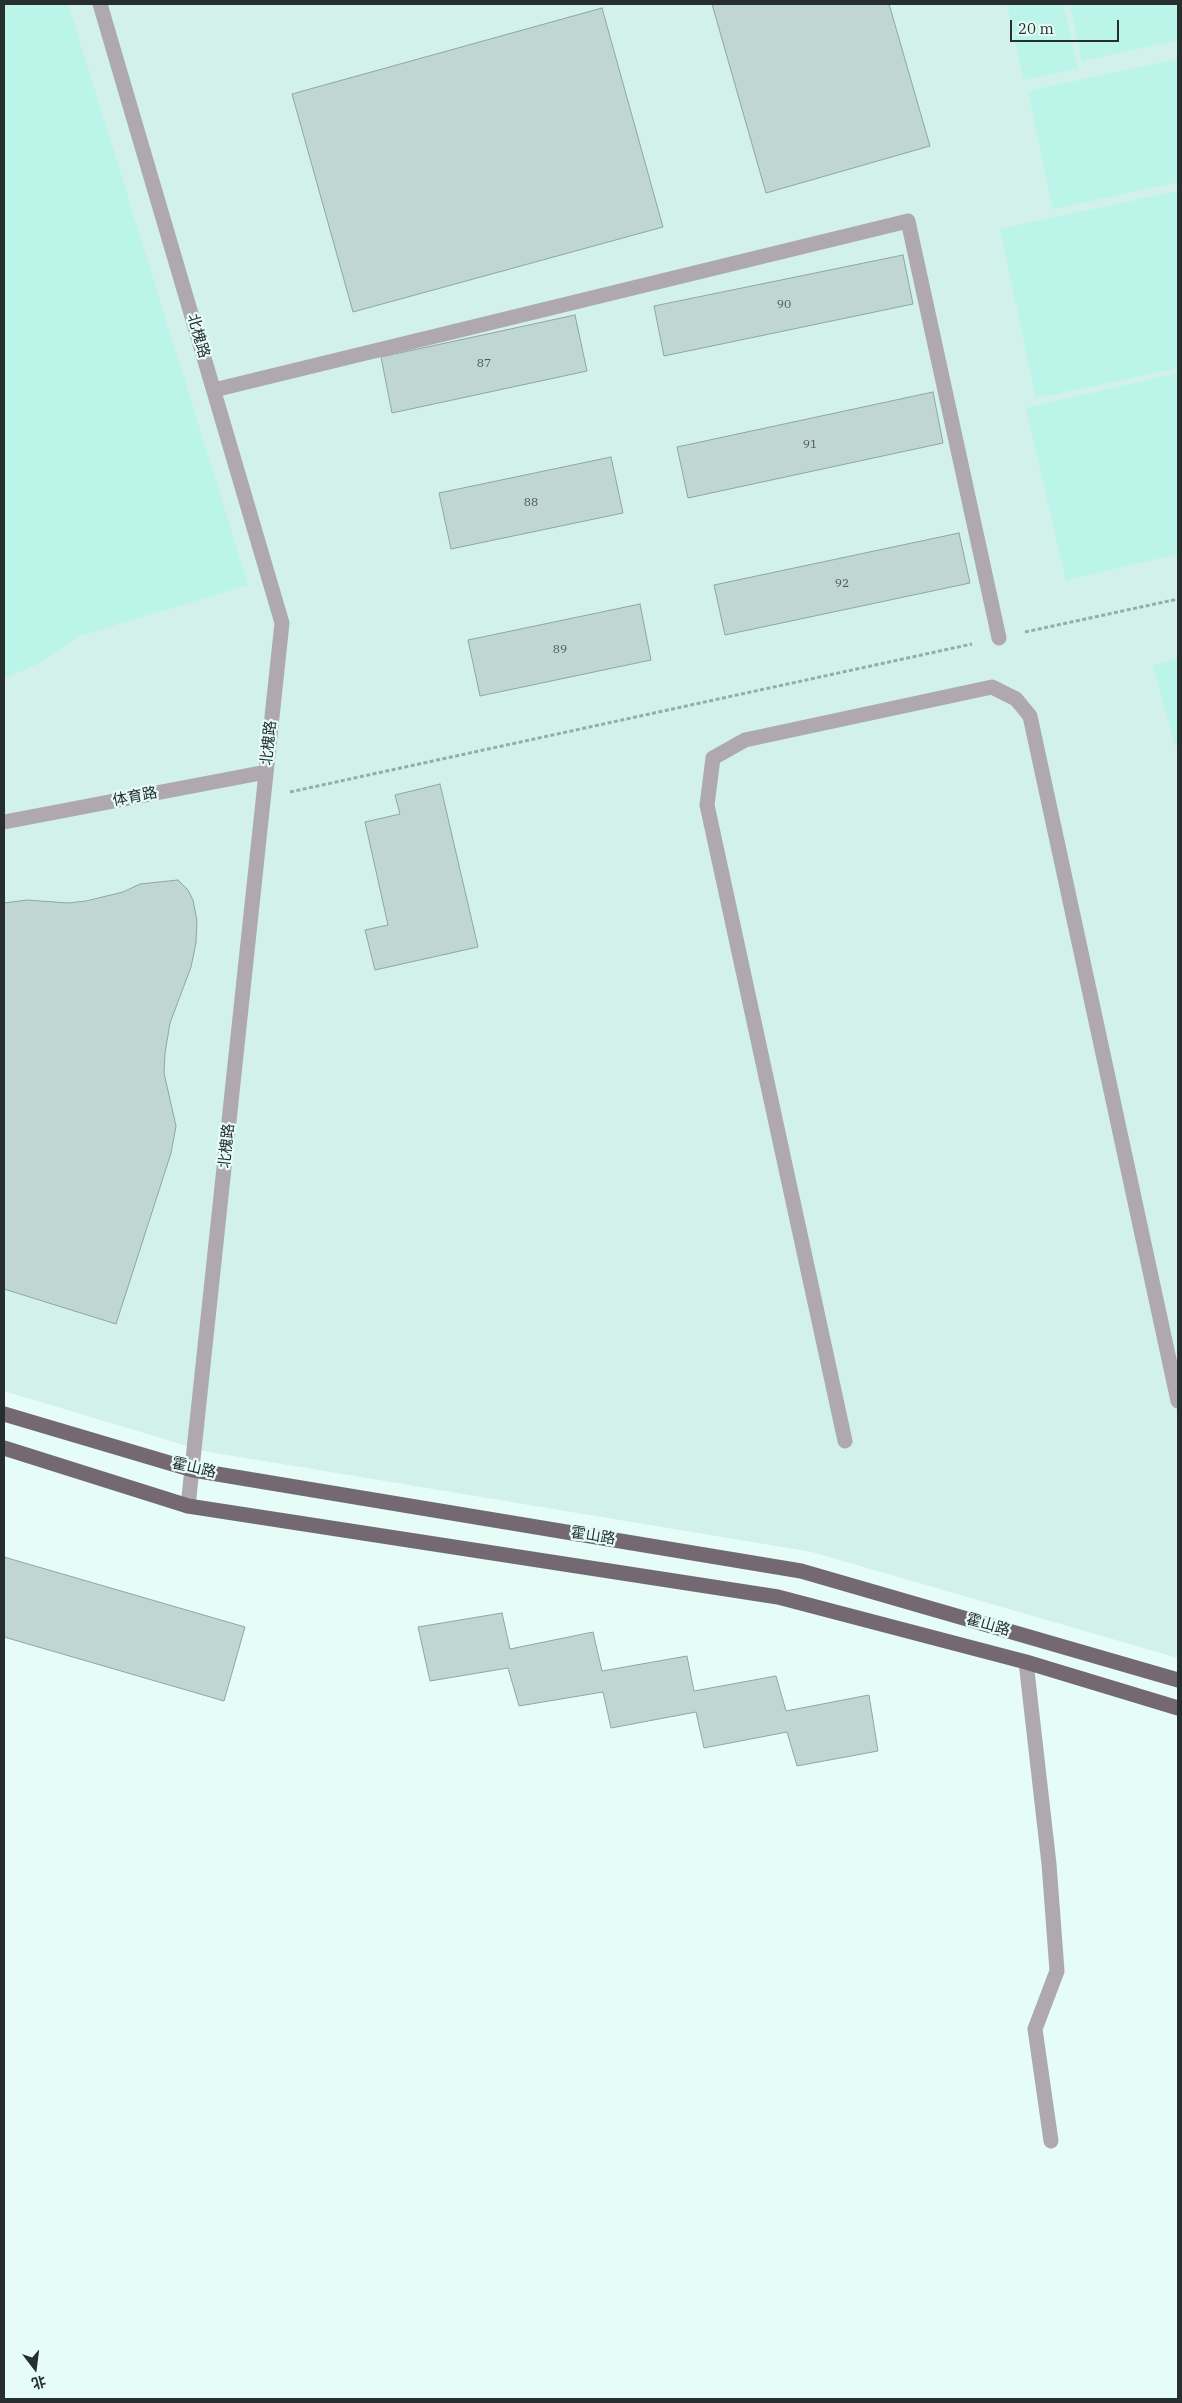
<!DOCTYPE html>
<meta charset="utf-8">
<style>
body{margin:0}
#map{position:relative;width:1182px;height:2403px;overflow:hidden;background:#e5fcf7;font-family:"IBM Plex Serif","Noto Sans SC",serif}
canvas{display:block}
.frame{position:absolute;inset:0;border:5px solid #262f2d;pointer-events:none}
.north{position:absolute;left:10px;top:2343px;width:50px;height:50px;-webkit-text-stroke:4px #e5fcf7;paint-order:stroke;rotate:165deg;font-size:14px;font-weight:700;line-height:20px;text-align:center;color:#262f2d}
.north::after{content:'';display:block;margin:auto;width:18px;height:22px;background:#262f2d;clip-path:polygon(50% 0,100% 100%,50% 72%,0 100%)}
.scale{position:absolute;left:1010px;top:20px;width:109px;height:22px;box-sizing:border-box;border:2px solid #262f2d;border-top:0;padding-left:6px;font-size:15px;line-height:18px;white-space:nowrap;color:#262f2d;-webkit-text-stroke:4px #e5fcf7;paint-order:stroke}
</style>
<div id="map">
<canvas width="1182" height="2403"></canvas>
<div class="frame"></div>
<div class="north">北</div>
<div class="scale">20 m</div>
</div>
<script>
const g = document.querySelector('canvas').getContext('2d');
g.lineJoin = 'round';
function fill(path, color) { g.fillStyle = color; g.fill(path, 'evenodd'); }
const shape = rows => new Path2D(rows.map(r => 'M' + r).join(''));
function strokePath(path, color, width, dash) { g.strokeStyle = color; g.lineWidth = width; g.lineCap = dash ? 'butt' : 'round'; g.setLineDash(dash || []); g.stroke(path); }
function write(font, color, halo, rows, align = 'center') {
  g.font = font + ' "IBM Plex Serif","Noto Sans SC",serif'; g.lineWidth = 4.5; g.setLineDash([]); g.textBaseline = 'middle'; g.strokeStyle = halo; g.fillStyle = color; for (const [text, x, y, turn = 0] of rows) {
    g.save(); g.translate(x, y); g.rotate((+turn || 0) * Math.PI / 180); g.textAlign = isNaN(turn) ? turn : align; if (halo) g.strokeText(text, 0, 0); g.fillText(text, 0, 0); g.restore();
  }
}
const built = shape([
 [4,4,1178,4,1178,1658,812,1552,204,1451,4,1391]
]);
const green = shape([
 [4,4,68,4,248,585,79,636,60,650,33,666,4,678],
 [1007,4,1063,4,1078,68,1024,80],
 [1070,4,1178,4,1178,40,1082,61],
 [1178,59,1178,182,1053,209,1028,91],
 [1178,191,1178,368,1036,398,1000,229],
 [1178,373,1178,554,1066,580,1026,408],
 [1178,659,1178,745,1175,746,1153,665]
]);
const building = shape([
 [712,4,889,4,930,146,766,193,712,4],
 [602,8,663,227,353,312,292,94,602,8],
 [903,255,913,304,664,356,654,306,903,255],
 [575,315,587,371,392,413,381,357,575,315],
 [933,392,943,443,688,498,677,447,933,392],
 [611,457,623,513,451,549,439,493,611,457],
 [959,533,970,583,725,635,714,585,959,533],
 [640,604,651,660,480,696,468,640,640,604],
 [440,784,478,947,375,970,365,930,388,925,365,822,400,814,395,795,440,784],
 [178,880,188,890,193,900,197,921,196,943,191,967,170,1023,165,1053,164,1073,176,1126,171,1153,116,1324,4,1289,4,903,27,900,68,903,86,901,123,892,140,884,178,880],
 [4,1557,245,1627,224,1701,4,1637,4,1557],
 [502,1613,510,1649,593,1632,602,1671,687,1656,694,1691,776,1676,786,1711,869,1695,878,1751,797,1766,787,1732,704,1748,696,1712,611,1728,603,1692,519,1706,508,1668,430,1681,418,1627,502,1613]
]);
const path = shape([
 [1025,632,1178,599],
 [290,792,972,644]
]);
const minor = shape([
 [100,4,282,623,188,1506],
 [214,390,908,221,999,638],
 [4,822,266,772],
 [845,1441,707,805,713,758,745,740,992,687,1016,699,1030,716,1178,1401],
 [1026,1662,1049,1864,1057,1971,1035,2029,1051,2141]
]);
const major = shape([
 [4,1414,193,1470,801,1571,1178,1680],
 [4,1448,188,1506,778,1597,1026,1662,1178,1708]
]);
const numberNames = [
 ["90",784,305],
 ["87",484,364],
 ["91",810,445],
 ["88",531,503],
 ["92",842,584],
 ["89",560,650]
];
const streetNames = [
 ["北槐路",198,336,74],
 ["北槐路",269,743,-84],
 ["体育路",135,797,-11],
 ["北槐路",227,1146,-84],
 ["霍山路",194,1468,13],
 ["霍山路",593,1536,9],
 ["霍山路",988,1625,16]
];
fill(built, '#d1f1ea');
fill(green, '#bbf4e8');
fill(building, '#c0d6d1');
strokePath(building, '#91a6a2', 1);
strokePath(path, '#99aba7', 3, [4, 2.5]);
strokePath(minor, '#afa9af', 15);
strokePath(major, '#746973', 15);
write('12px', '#4c5956', null, numberNames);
write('15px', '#262f2d', '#e5fcf7', streetNames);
</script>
